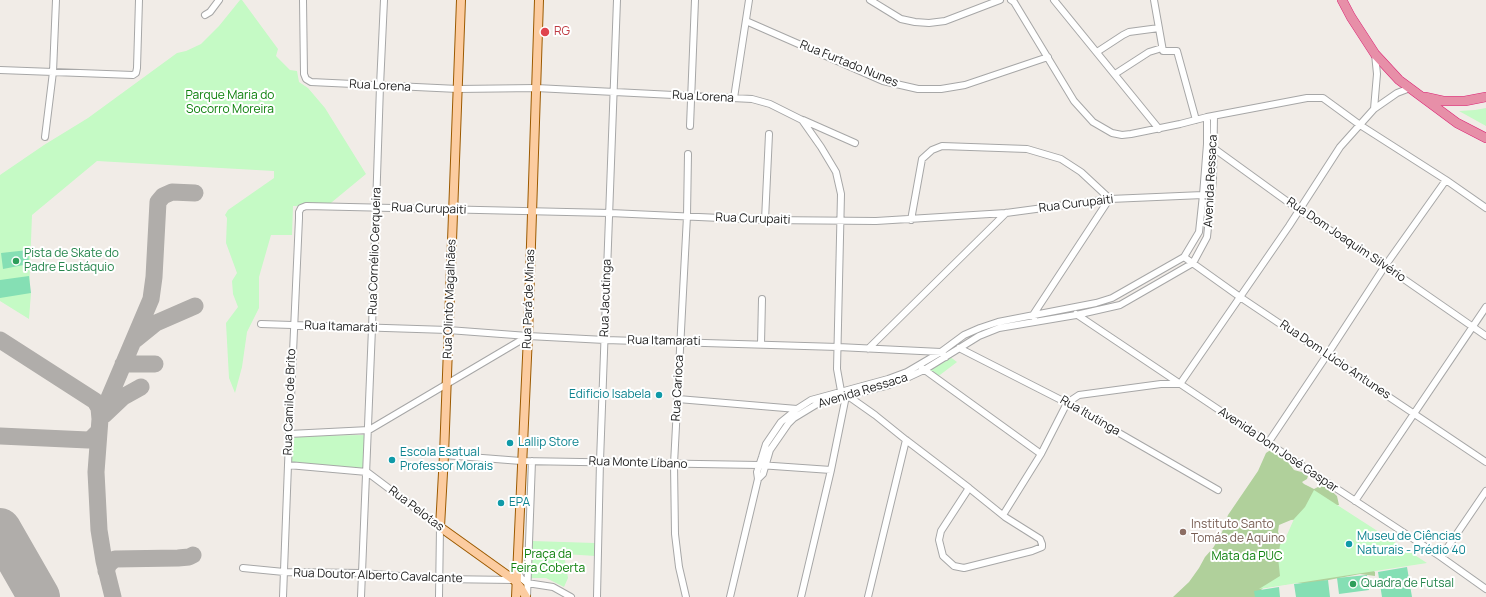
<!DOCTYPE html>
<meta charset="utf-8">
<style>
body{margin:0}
canvas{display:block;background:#f1ece7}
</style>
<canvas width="1486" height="597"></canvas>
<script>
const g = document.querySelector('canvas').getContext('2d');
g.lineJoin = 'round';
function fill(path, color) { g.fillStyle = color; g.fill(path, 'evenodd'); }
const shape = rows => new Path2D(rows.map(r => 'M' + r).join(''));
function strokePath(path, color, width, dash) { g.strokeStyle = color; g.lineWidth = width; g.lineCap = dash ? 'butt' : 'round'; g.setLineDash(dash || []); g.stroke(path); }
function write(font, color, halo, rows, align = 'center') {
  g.font = font + ' Manrope,sans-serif'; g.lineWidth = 4; g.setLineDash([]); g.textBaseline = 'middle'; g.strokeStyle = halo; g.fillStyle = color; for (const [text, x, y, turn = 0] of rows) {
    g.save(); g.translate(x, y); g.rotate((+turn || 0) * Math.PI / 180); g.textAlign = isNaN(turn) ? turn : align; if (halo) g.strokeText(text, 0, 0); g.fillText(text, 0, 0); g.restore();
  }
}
const forest = shape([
 [1272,449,1284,455,1288,462,1294,470,1305,473,1308,476,1307,479,1302,482,1304,484,1314,489,1320,486,1327,487,1337,496,1339,505,1336,505,1310,518,1291,520,1279,525,1278,532,1281,538,1284,538,1290,534,1372,569,1375,572,1375,576,1360,574,1313,583,1293,583,1263,588,1260,591,1260,597,1173,597,1189,582,1199,568,1205,557,1213,548,1221,535,1228,515,1258,471,1266,453]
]);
const park = shape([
 [240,0,242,0,278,49,276,56,290,70,297,71,299,82,308,88,325,108,366,174,326,207,293,206,292,235,271,235,259,277,259,308,247,332,242,367,235,393,229,378,226,323,238,307,233,294,232,281,237,273,226,243,227,218,225,215,228,210,274,178,274,171,97,161,32,215,29,293,31,293,29,319,0,301,0,175,44,145,88,118,177,53,186,51,201,44,219,26],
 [1486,108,1486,126,1459,111,1475,110],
 [949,356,957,362,936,378,925,372],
 [366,435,365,470,291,462,292,436],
 [1314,490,1427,563,1259,589,1280,576,1278,557,1280,545,1286,537,1294,519,1305,507],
 [532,541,595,543,596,556,564,554,568,578,564,587,546,578,529,578]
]);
const pitch = shape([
 [28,250,29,264,3,269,1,253],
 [29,276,31,293,0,298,0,280],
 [1407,567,1412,597,1382,597,1378,572],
 [1367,575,1369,590,1339,594,1337,578],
 [1328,580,1330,597,1296,597,1294,584],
 [1279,587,1280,597,1255,597,1254,591]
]);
const taxiway = shape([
 [0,340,95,401,99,408,100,419],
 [135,340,156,323,195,306],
 [123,364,155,364],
 [104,415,123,397,141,387],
 [0,436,88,440,92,438,99,431],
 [106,571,109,564,115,559,178,558,189,557,193,555],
 [113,597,104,561,99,530,96,472,100,419,151,299,154,277,158,202,163,196,172,192,195,193]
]);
const runway = shape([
 [0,529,39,597]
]);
const minor = shape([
 [303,0,304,74,306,79,311,82,458,89,536,88,752,99,770,104,802,120,821,147,836,172,841,194,837,369,841,391,875,415,906,440,969,488,1005,517,1040,539,1042,544,1042,547,1032,551,964,568,954,566,943,556,939,540,941,531,969,488],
 [870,0,901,19,915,22,929,23,945,21,1000,0],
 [1011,0,1014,2,1074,101,1093,122,1112,133,1122,135,1131,134,1180,124,1207,117,1307,98,1323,98,1360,125,1446,180,1486,208],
 [1054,0,1159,129],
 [1154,0,1163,51,1177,51,1196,120],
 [205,15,210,12,219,0],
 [746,21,883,81,918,89,941,89,965,85,1048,57],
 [1097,52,1123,35,1129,32,1159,28],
 [0,70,133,75,136,73,137,68,139,0],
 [1115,74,1149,52,1162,48],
 [734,98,749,0],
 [1374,109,1377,74,1375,54],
 [803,120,855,143],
 [690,126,695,0],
 [45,137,53,72,56,0],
 [1212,147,1299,210,1385,266,1486,336],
 [765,220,769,134],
 [911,220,922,159,932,150,942,146,1027,149,1061,159,1081,172,1110,199],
 [1184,257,1240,297,1486,462],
 [1076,314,1325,481,1441,557,1486,589],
 [1034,317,1033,315,1108,201],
 [261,324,448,330,528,336,605,340,838,347,941,352,946,357],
 [761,344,762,299],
 [959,348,1067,403,1218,490],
 [868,349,1006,213],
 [922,368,1041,454],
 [678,399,797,409],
 [289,434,369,430,528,336],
 [1268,443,1327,355,1385,266,1446,180],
 [444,455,521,461,759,465,831,470],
 [288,465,367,472,440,527,439,597],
 [758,479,763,474,770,450,788,424,794,418,817,404,886,386,909,377,924,370,979,336,999,328,1076,315,1120,305,1193,263,1207,237,1213,179,1214,116],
 [1355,501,1486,307],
 [1003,515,1041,454,1067,403,1079,395,1161,384,1180,384,1289,226,1340,147,1374,109,1397,93,1410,88],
 [1441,557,1486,491],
 [243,568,284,572,362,573,439,579,514,580],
 [517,571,521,578,527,583,553,587,571,597],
 [283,597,288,465,299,218,299,212,301,208,306,206,610,213,765,220,876,221,1006,213,1110,199,1203,195],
 [361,597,372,328,380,86,384,0],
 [527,597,532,461],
 [597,597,600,461,617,0],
 [686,597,679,567,675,534,674,464,687,216,688,154],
 [730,597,758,479,757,472,762,457,766,444,781,422,797,409,811,400,888,379,907,372,941,352,964,335,980,328,998,322,1096,303,1112,298,1184,257,1199,232,1203,195,1207,144,1207,117],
 [801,597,831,470,846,396],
 [868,597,906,440]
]);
const major = shape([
 [461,0,444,455,440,527,514,580,520,587,526,597],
 [516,597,528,336,539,0]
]);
const highway = shape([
 [1342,0,1351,17,1375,54,1399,80,1457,123,1486,138],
 [1425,97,1443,101,1465,101,1486,97]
]);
const markers = [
 [545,32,5,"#e0444e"],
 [16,261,4,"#2e9e5b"],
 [659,395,4,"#0f9aa8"],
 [510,443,4,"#0f9aa8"],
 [392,460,4,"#0f9aa8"],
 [501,503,4,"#0f9aa8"],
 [1183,532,4,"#8d6e63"],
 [1349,544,4,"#0f9aa8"],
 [1353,584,4,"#2e9e5b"]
];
const healthNames = [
 ["RG",554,32]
];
const streetNames = [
 ["Rua Furtado Nunes",849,64,22],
 ["Rua Lorena",380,86,3],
 ["Rua Lorena",703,97,3],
 ["Avenida Ressaca",1211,181,-87],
 ["Rua Curupaiti",1076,204,-7],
 ["Rua Curupaiti",429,209,2],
 ["Rua Curupaiti",753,219,2],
 ["Rua Dom Joaquim Silvério",1346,240,34],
 ["Rua Cornélio Cerqueira",375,251,-88],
 ["Rua Jacutinga",606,298,-88],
 ["Rua Olinto Magalhães",450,299,-88],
 ["Rua Pará de Minas",529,299,-88],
 ["Rua Itamarati",341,327,2],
 ["Rua Itamarati",664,341,1],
 ["Rua Dom Lúcio Antunes",1335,360,34],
 ["Rua Carioca",678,388,-87],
 ["Avenida Ressaca",863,391,-17],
 ["Rua Camilo de Brito",290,402,-88],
 ["Rua Itutinga",1090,416,30],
 ["Avenida Dom José Gaspar",1278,450,34],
 ["Rua Monte Líbano",638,463,2],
 ["Rua Pelotas",416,509,37],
 ["Rua Doutor Alberto Cavalcante",378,576,2]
];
const parkNames = [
 ["Parque Maria do",230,96],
 ["Socorro Moreira",230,110],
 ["Praça da",548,555],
 ["Feira Coberta",548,569],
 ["Mata da PUC",1247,557]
];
const leisureNames = [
 ["Pista de Skate do",24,254],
 ["Padre Eustáquio",24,268],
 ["Quadra de Futsal",1361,584]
];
const cultureNames = [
 ["Edificio Isabela",651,395,"right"],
 ["Lallip Store",518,443],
 ["Escola Esatual",400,453],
 ["Professor Morais",400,467],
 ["EPA",509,503],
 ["Museu de Ciências",1357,537],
 ["Naturais - Prédio 40",1357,551]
];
const educationNames = [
 ["Instituto Santo",1191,525],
 ["Tomás de Aquino",1191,539]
];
fill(forest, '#b0d09b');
fill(park, '#c5fac5');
fill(pitch, '#85dfb4');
strokePath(taxiway, '#b0adaa', 17);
strokePath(runway, '#b0adaa', 42);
strokePath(minor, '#a7a7a7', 8);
strokePath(major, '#9c5a00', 10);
strokePath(highway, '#db2776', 10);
strokePath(minor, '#fff', 6);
strokePath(major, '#fccca0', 8);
strokePath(highway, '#e78fa8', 9);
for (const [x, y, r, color] of markers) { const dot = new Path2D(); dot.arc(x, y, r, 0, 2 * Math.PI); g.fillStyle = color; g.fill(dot); strokePath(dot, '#fff', 1.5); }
write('12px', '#be3a42', '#fff', healthNames, 'left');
write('12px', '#202020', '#fff', streetNames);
write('12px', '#0d800c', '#fff', parkNames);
write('12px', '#27864d', '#fff', leisureNames, 'left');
write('12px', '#0d838f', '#fff', cultureNames, 'left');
write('12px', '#785e54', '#fff', educationNames, 'left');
</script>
